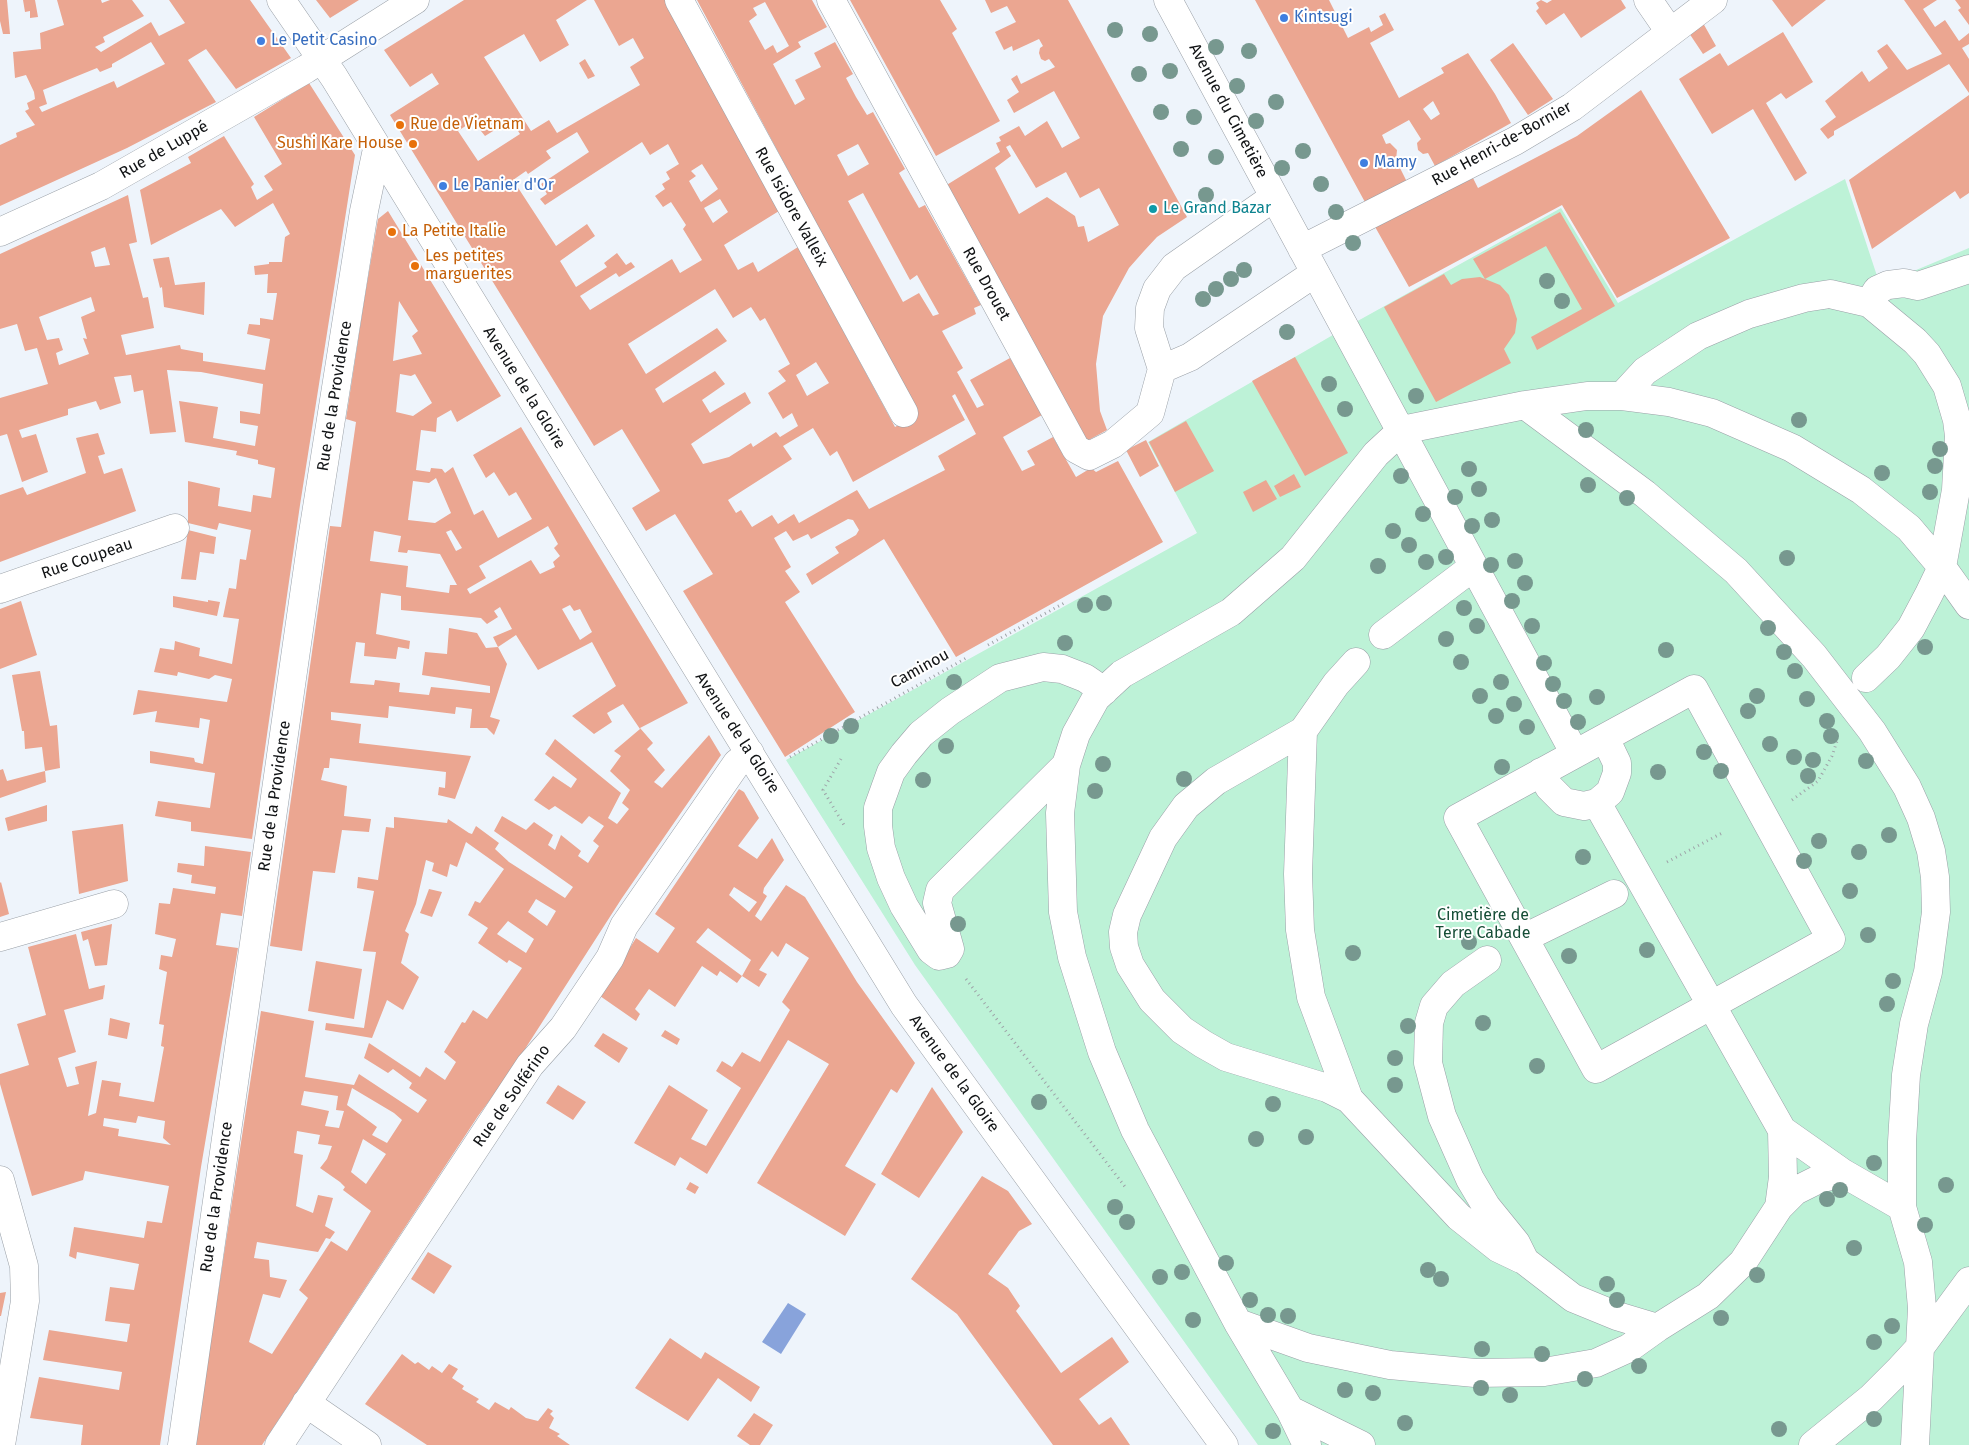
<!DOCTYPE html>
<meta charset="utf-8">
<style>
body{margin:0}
canvas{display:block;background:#eef4fb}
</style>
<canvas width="1969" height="1445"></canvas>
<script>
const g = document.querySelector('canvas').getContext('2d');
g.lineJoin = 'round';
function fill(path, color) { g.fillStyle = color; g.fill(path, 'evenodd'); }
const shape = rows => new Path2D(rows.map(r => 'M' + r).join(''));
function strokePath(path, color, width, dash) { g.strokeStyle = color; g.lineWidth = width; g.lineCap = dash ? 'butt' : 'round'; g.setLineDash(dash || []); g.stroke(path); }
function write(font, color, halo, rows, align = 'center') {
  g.font = font + ' "Fira Sans",sans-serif'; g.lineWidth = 4; g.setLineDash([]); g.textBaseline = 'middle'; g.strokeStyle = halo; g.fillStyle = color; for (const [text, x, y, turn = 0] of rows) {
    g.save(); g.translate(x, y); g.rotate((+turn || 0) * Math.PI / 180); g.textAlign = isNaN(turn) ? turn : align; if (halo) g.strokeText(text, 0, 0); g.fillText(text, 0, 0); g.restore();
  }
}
const green = shape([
 [1845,179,1880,285,1969,248,1969,1445,1258,1445,915,965,786,760,1197,533,1148,442,1345,328,1561,208,1618,303]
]);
const water = shape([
 [788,1303,806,1314,781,1354,762,1342]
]);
const building = shape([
 [0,0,7,0,10,34,3,34,0,21],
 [23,0,35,0,38,17,30,18,30,11,25,12],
 [57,0,101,0,102,3,110,0,132,0,144,16,103,37,105,42,95,47,101,52,151,22,159,36,185,23,169,0,250,0,291,58,236,89,206,49,188,60,216,102,127,148,0,206,0,145,17,137,16,133,35,125,25,111,29,109,27,103,35,99,34,92,26,75,15,78,13,52,41,49,40,33,64,25],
 [151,42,165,64,117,88,114,81,42,112,39,107,47,104,43,90,97,68,100,72,112,67,112,64],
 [316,0,359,0,330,18],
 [464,0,587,0,556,20,569,45,540,62,524,34,484,57,531,131,549,120,557,133,640,85,630,67,644,58,633,38,619,46,594,0,665,0,779,211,724,245,738,270,753,262,758,272,798,247,895,427,918,414,697,0,812,0,827,27,798,42,801,47,773,64,795,105,805,99,795,80,821,67,814,53,835,42,853,74,846,78,856,97,867,115,873,112,905,169,899,173,919,208,925,205,981,305,974,308,976,314,942,331,963,368,957,372,977,408,984,405,970,380,1010,358,1042,415,1003,437,1022,471,1035,465,1027,451,1053,437,1076,477,1091,468,1096,472,1118,461,1163,542,956,657,884,539,812,585,806,574,839,553,835,547,856,535,859,530,853,520,848,519,811,539,808,534,793,541,786,531,774,538,791,567,785,571,800,592,785,602,855,712,785,757,683,591,713,574,704,560,675,514,646,531,632,508,660,491,622,429,594,446,390,115,439,84,432,73,410,87,384,50],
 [765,2,789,46,777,53,773,45,765,50,749,21,757,15,753,8],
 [511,120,520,134,478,161,458,131,473,121,485,136],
 [577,132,589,152,541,184,547,194,540,199,545,205,642,142,650,155,668,144,679,164,666,172,670,179,662,184,665,189,655,196,663,207,671,202,686,225,683,229,702,260,680,273,672,259,590,310,580,296,616,273,619,277,635,267,631,262,626,265,617,253,604,263,607,267,576,287,560,261,595,236,587,224,556,246,513,180,526,171,528,174,551,158,546,151],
 [858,144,869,164,848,176,837,155],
 [702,164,718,189,701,202,689,181,696,176,691,171],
 [863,193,910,280,917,275,939,314,933,316,919,293,903,302,848,201],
 [720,199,728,212,713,223,704,208],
 [715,289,733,318,751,307,760,321,765,318,790,364,778,371,786,381,768,393,783,419,792,413,798,426,780,437,776,432,753,447,751,443,729,457,703,464,691,444,751,403,745,392,710,413,702,400,725,384,715,371,663,403,655,389,727,341,717,328,646,374,628,344],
 [816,362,829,383,807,396,796,375],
 [955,394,976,434,938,456,945,470,869,509,857,490,799,523,794,514,778,524,772,515,752,527,741,510,736,513,728,500,792,459,783,446,813,428,830,456,837,451,853,482,965,420,952,396],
 [850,0,940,0,957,29,952,33,1000,121,936,156],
 [985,0,1068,0,1187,217,1157,237,1144,251,1129,268,1103,316,1096,364,1100,411,1107,430,1085,442,945,186,1000,152,996,143,1001,141,999,137,1019,126,1025,136,1047,121,1062,148,1080,138,1054,91,1014,113,1007,100,1019,92,1011,79,1017,75,1021,84,1055,67,1049,59,1045,61,1041,59,1039,53,1040,48,1043,46,1039,39,1013,51,1012,46,1004,50,995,32,1016,22,1007,6,991,13],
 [1010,145,1036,188,1066,172,1080,198,1099,188,1119,225,1088,242,1084,226,1078,227,1075,216,1047,197,1019,214,995,168,1011,156,1006,147],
 [1255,0,1329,0,1348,38,1369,27,1371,32,1383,25,1379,16,1385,13,1394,30,1370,43,1399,98,1444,73,1441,68,1468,53,1495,94,1511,123,1435,166,1428,153,1423,154,1418,150,1417,143,1421,139,1409,120,1382,135,1386,144,1390,143,1397,150,1396,160,1407,182,1366,204],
 [1433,101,1440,114,1431,120,1423,109],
 [1541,0,1547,3,1552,0,1621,0,1626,8,1581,38,1564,13,1546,25,1536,11,1539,8,1536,3],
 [1772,0,1826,0,1792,27],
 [1904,0,1937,0,1923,9,1935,27,1945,20,1959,41,1969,33,1969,44,1962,48,1969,59,1969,93,1949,64,1834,131,1834,135,1828,139,1820,129,1836,117,1825,101,1862,71,1869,82,1888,68,1877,51,1887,44,1907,70,1942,54],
 [1955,0,1969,0,1969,25,1958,10,1961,8],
 [1703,23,1716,46,1703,54,1689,33],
 [1783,32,1813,82,1786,99,1781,93,1766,103,1807,173,1795,181,1753,109,1712,134,1679,79,1720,53,1728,66],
 [1513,43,1553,99,1528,115,1490,60],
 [585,59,595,76,588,79,579,63],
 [309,83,355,155,300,505,252,839,191,831,191,822,155,816,158,801,210,808,215,773,150,763,150,751,194,758,195,762,203,764,210,720,200,718,199,728,155,722,157,711,133,715,138,690,227,702,232,679,215,675,209,679,178,672,177,676,154,672,160,648,174,650,175,641,200,648,199,656,232,664,239,619,223,617,229,588,236,589,240,559,246,560,251,530,219,523,217,530,188,523,188,481,220,488,218,506,251,512,253,495,271,498,275,468,258,464,258,460,236,455,237,451,185,442,179,401,218,407,213,438,255,446,258,426,240,423,240,411,260,414,263,384,201,372,167,370,176,432,150,434,143,390,134,392,131,375,114,377,121,403,100,410,96,401,68,409,68,415,19,430,22,438,36,434,48,472,22,482,7,434,0,436,0,398,48,384,37,348,25,351,17,324,0,329,0,254,128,195,137,242,129,244,143,298,148,297,154,328,121,335,126,355,180,345,181,349,203,353,203,361,265,370,270,339,247,334,249,324,260,325,260,318,273,320,277,293,267,293,268,274,255,275,254,266,269,264,269,262,282,262,285,237,290,234,273,203,235,227,221,209,151,245,140,190,191,163,188,157,224,136,254,184,251,187,257,200,273,190,264,176,282,164,254,117],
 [105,247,110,265,95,267,91,252],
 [91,297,95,311,81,317,87,339,83,338,89,354,59,365,56,353,63,350,59,338,47,340,39,317],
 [1641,90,1730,238,1617,298,1562,205,1409,287,1374,225,1471,174,1478,188,1577,136],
 [1969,95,1969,193,1960,199,1955,191,1872,249,1849,180],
 [388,211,501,396,457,422,451,410,437,418,436,432,421,430,416,470,430,472,431,468,442,469,445,473,453,467,474,515,483,510,498,538,532,519,516,492,509,496,494,472,486,478,473,455,521,427,688,703,640,728,653,743,647,749,665,770,654,782,662,788,709,735,721,755,622,898,507,1077,478,1116,262,1445,195,1445,261,1011,314,1021,305,1077,354,1085,359,1074,418,1113,427,1100,409,1088,412,1083,393,1069,388,1073,364,1058,369,1043,420,1077,426,1067,445,1080,456,1062,444,1052,462,1022,465,1023,473,1010,487,1019,522,968,509,960,507,963,478,943,488,928,468,915,475,901,480,903,504,869,466,842,457,867,450,864,447,877,432,871,434,863,426,860,416,904,405,931,409,934,401,963,419,977,403,1010,387,1000,372,1038,325,1030,326,1023,364,1028,376,952,363,951,374,891,357,888,358,877,378,880,386,827,394,828,394,817,447,823,448,819,469,833,472,834,476,826,499,843,495,849,509,862,565,898,573,887,494,831,502,816,526,830,534,822,553,835,548,845,555,850,561,835,581,851,578,856,588,863,599,846,593,841,604,826,589,816,582,824,555,806,549,810,534,800,553,776,571,788,577,779,545,754,555,739,621,793,608,818,617,824,629,809,622,803,630,790,610,771,621,756,614,751,640,729,623,704,607,713,612,722,594,734,572,716,616,686,592,642,538,670,516,635,498,647,507,664,490,717,500,720,494,735,487,728,470,728,472,709,456,707,455,714,389,706,388,718,331,712,331,720,361,724,359,743,471,756,455,799,438,795,439,787,445,788,446,772,330,758,329,768,324,768,321,780,347,786,344,816,371,819,369,832,342,830,335,873,313,871,302,951,270,946,330,526,341,527,356,422,346,419,364,301,378,219],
 [399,301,418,331,412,336,422,354,393,361],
 [400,374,411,376,415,374,432,403,413,416,396,412],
 [436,478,451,513,435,523,408,520,413,481,429,483],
 [548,526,558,544,554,548,560,556,553,562,555,567,540,574,531,560,470,594,467,589,486,578,479,566],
 [451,530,462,548,456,551,446,532],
 [374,531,401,536,398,552,407,553,408,550,440,554,457,585,450,585,449,593,406,587,408,566,370,561],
 [381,593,401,596,401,610,481,618,487,624,498,617,494,611,500,607,512,629,493,637,498,647,486,648,477,633,449,628,447,654,425,652,422,675,490,686,490,693,431,687,429,695,399,692,400,683,375,680,374,685,350,683,356,642,365,643,364,656,396,659,398,647,409,649,410,641,376,634],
 [570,605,574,611,580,609,592,632,580,640,562,609],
 [536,899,556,911,547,926,528,912],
 [508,921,534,939,526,953,497,934],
 [352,1088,394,1113,402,1120,387,1143,372,1135,377,1127,347,1105],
 [304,1091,338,1096,336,1110,344,1111,339,1128,325,1126,329,1111,301,1105],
 [297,1131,320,1135,318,1144,332,1146,327,1159,320,1168,340,1182,345,1187,343,1190,371,1211,347,1251,331,1241,299,1290,308,1298,272,1354,249,1342,263,1294,280,1298,287,1280,270,1277,269,1260,254,1258,257,1242,318,1252,326,1238,330,1239,335,1232,325,1226,333,1198,318,1195,313,1213,296,1206,303,1155,294,1153],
 [363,1139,386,1154,366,1184,351,1172],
 [1560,212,1615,306,1537,350,1531,337,1582,309,1546,246,1485,279,1473,259],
 [169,257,175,285,205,282,204,315,164,307,162,287,160,288,153,259],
 [1444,274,1451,285,1462,279,1480,277,1500,285,1509,295,1517,319,1515,333,1504,349,1511,363,1436,402,1384,307],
 [1295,357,1348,453,1305,476,1252,381],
 [1186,421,1214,471,1175,492,1149,442],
 [98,433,105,454,98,456,104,474,122,468,136,511,0,562,0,495,23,487,27,495,86,473,76,438],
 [1146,440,1159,466,1140,477,1126,450],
 [1294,474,1301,487,1280,497,1274,486],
 [1266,480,1277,499,1253,512,1243,492],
 [188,530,216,537,214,554,200,552,196,580,181,579],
 [173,596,208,602,208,600,220,602,217,616,173,607],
 [21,601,37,655,0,669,0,609],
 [40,671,50,726,57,725,60,768,45,771,46,782,0,798,0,770,3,769,7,781,45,771,42,747,25,749,24,731,22,731,12,675],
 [739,789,744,792,759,818,738,846,757,859,772,838,784,860,764,888,763,893,767,896,755,916,761,921,786,885,805,897,857,982,915,1063,897,1093,891,1089,845,1166,876,1184,845,1236,757,1183,829,1064,788,1040,707,1174,680,1157,675,1166,634,1143,669,1085,708,1110,691,1139,706,1146,741,1088,716,1071,722,1061,732,1067,742,1052,760,1062,790,1010,782,1002,809,958,786,943,778,957,772,951,759,970,767,974,759,987,742,976,751,960,708,928,696,942,742,976,737,983,720,971,717,976,702,966,675,1007,649,989,635,1009,640,1014,636,1021,600,996,636,938,658,953,675,928,655,914],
 [734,887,757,902,749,912,729,895],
 [47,805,47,821,8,831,5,818],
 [123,824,128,881,79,894,72,831],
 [205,846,251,852,242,916,221,913,216,945,238,948,201,1167,160,1445,81,1445,83,1425,30,1418,39,1377,119,1390,122,1372,43,1360,49,1330,127,1342,130,1324,105,1321,110,1287,134,1290,139,1264,77,1252,76,1259,69,1256,74,1227,144,1238,147,1221,162,1223,169,1186,85,1171,83,1180,32,1196,0,1084,0,1074,29,1065,17,1024,46,1015,28,947,76,934,89,989,105,985,103,999,64,1010,76,1052,58,1058,67,1087,79,1084,75,1067,97,1061,88,1116,96,1113,102,1080,121,1083,119,1096,154,1102,164,1047,161,1046,164,1025,159,1024,167,972,159,969,161,955,172,957,176,939,155,934,159,903,170,904,173,888,215,894,216,887,191,883,192,875,177,872,178,863,204,866],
 [138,1116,165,1121,163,1138,171,1145,118,1136,119,1129,103,1126,104,1118,136,1123],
 [1,882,9,914,0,917,0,883],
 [429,889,442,892,432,917,420,913],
 [112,924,107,965,95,966,88,939,83,941,81,932],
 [316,961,362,969,354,1019,308,1011],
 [110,1018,130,1023,127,1039,108,1035],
 [665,1030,680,1039,677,1045,661,1036],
 [603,1033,628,1048,619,1063,594,1046],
 [558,1085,586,1102,573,1120,546,1103],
 [932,1087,963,1132,919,1198,881,1174],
 [982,1176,1008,1191,1032,1224,1019,1231,988,1274,1008,1288,1020,1306,1016,1311,1061,1373,1112,1337,1129,1362,1079,1399,1099,1425,1111,1417,1130,1445,1053,1445,957,1314,911,1279],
 [690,1182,699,1187,695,1194,686,1189],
 [428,1252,452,1266,434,1294,411,1279],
 [6,1292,1,1316,0,1316,0,1293],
 [670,1338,701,1359,705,1352,760,1387,751,1402,718,1378,688,1421,635,1388],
 [402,1354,415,1364,418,1362,429,1370,432,1366,442,1373,449,1364,458,1369,452,1378,464,1386,462,1389,479,1399,476,1402,489,1410,495,1402,509,1410,511,1407,526,1418,538,1421,548,1408,553,1411,550,1414,554,1418,549,1428,560,1434,557,1436,570,1445,427,1445,365,1404],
 [754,1413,773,1425,760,1445,750,1445,737,1436]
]);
const path = shape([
 [988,645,1066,602],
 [790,757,968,657],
 [841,759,823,790,844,825],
 [1792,800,1818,781,1832,756,1837,741],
 [1667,862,1724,832],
 [966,979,1126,1188]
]);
const minor = shape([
 [281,0,334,77,904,1005,1224,1445],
 [679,0,904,413],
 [831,0,1076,449,1089,456,1113,444,1150,413,1162,369],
 [1168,0,1575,754,1458,818,1596,1069,1831,939,1694,689,1575,754],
 [1648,0,1670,32],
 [1274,197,1174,267,1157,289,1150,308,1149,328,1162,369,1190,357,1315,273],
 [0,232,101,186,306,69,415,0],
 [1302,249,1515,141,1572,107,1713,0],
 [1869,303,1877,290,1888,285,1904,283,1918,286,1969,269],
 [1622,396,1645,371,1698,336,1749,314,1804,298,1830,294,1869,303,1915,341,1927,354,1947,386,1957,420,1959,436,1956,490,1942,567,1929,594,1911,628,1888,657,1866,678],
 [1525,405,1645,494,1736,571,1814,656,1872,731,1907,787,1921,818,1931,851,1935,877,1936,912,1928,972,1914,1024,1906,1075,1902,1142,1902,1207,1918,1262,1922,1308,1915,1445],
 [0,589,175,528],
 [1383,635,1473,567],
 [1356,662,1336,684,1303,731,1298,874,1300,930,1311,997,1349,1099,1459,1217,1498,1248,1521,1259],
 [1303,731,1216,781,1186,806,1163,838,1127,915,1123,932,1124,947,1130,965,1152,1000,1182,1030,1203,1044,1226,1057,1327,1088,1349,1099],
 [1066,765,940,890,937,903,950,949,947,954,939,956,931,950,904,906,891,878,881,848,878,826,878,808,891,772,904,754,921,734,950,711,1000,678,1043,667,1062,669,1085,678,1104,691],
 [1541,772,1549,787,1564,802,1584,806,1597,803,1610,792,1617,773,1617,763,1605,738],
 [1597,803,1782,1130,1843,1173,1902,1207],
 [0,937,114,904],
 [1524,938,1614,894],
 [1487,960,1453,984,1434,1006,1429,1023,1428,1063,1442,1116,1470,1179,1486,1206,1516,1243,1525,1261,1573,1298,1617,1316,1657,1328,1708,1296,1743,1262,1779,1207,1783,1177,1782,1130],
 [0,1180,24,1266,25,1301,1,1445],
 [1779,1207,1795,1191,1819,1179,1843,1173],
 [1238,1323,1308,1348,1390,1365,1475,1373,1544,1372,1596,1363,1629,1348,1657,1328],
 [306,1403,367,1445],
 [1290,1410,1361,1445],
 [182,1445,312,539,364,211,377,149],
 [279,1445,530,1065,563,1028,610,958,624,926,737,763,750,753],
 [1307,1445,1290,1410,1238,1323,1135,1130,1102,1052,1072,957,1063,912,1060,813,1066,765,1076,734,1096,698,1122,674,1231,612,1293,558,1376,454,1402,430,1525,405,1587,396,1622,396,1669,402,1712,413,1792,448,1861,490,1909,528,1942,567,1969,605],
 [1813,1445,1871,1398,1899,1370,1922,1345,1969,1281]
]);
const trees = [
 [1115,30],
 [1150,34],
 [1216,47],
 [1249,51],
 [1170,71],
 [1139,74],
 [1237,86],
 [1276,102],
 [1161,112],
 [1194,117],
 [1256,121],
 [1181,149],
 [1303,151],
 [1216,157],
 [1282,168],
 [1321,184],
 [1206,195],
 [1336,212],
 [1353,243],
 [1244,270],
 [1231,279],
 [1547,281],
 [1216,289],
 [1203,299],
 [1562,301],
 [1287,332],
 [1329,384],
 [1416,396],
 [1345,409],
 [1799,420],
 [1586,430],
 [1940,449],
 [1935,466],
 [1469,469],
 [1882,473],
 [1401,476],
 [1588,485],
 [1479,489],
 [1930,492],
 [1455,497],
 [1627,498],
 [1423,514],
 [1492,520],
 [1472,526],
 [1393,531],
 [1409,545],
 [1446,557],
 [1787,558],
 [1515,561],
 [1426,562],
 [1491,565],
 [1378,566],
 [1525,583],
 [1512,601],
 [1104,603],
 [1085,605],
 [1464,608],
 [1477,626],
 [1532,626],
 [1768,628],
 [1446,639],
 [1065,643],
 [1925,647],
 [1666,650],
 [1784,652],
 [1461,662],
 [1544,663],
 [1795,671],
 [954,682],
 [1501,682],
 [1553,684],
 [1480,696],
 [1757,696],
 [1597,697],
 [1807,699],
 [1564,701],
 [1514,704],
 [1748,711],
 [1496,716],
 [1827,721],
 [1578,722],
 [851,726],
 [1527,727],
 [831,736],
 [1831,736],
 [1770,744],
 [946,746],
 [1704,752],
 [1794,757],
 [1813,760],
 [1866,761],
 [1103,764],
 [1502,767],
 [1721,771],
 [1658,772],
 [1808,776],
 [1184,779],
 [923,780],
 [1095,791],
 [1889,835],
 [1819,841],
 [1859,852],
 [1583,857],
 [1804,861],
 [1850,891],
 [958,924],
 [1868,935],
 [1469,942],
 [1647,950],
 [1353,953],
 [1569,956],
 [1893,981],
 [1887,1004],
 [1483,1023],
 [1408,1026],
 [1395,1058],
 [1537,1066],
 [1395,1085],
 [1039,1102],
 [1273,1104],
 [1306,1137],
 [1256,1139],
 [1874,1163],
 [1946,1185],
 [1840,1190],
 [1827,1199],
 [1115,1207],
 [1127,1222],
 [1925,1225],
 [1854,1248],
 [1226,1263],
 [1428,1270],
 [1182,1272],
 [1757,1275],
 [1160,1277],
 [1441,1279],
 [1607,1284],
 [1250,1300],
 [1617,1300],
 [1268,1315],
 [1288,1316],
 [1721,1318],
 [1193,1320],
 [1892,1326],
 [1874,1342],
 [1482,1349],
 [1542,1354],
 [1639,1366],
 [1585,1379],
 [1481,1388],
 [1345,1390],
 [1373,1393],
 [1510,1395],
 [1874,1419],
 [1405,1423],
 [1779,1429],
 [1273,1431]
];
const markers = [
 [1284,18,5,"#3f7fe0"],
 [261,41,5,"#3f7fe0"],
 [400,125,5,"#e8710a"],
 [413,144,5,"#e8710a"],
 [1364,163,5,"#3f7fe0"],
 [443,186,5,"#3f7fe0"],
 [1153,209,5,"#0f9aa8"],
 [392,232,5,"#e8710a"],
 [415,266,5,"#e8710a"]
];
const shopNames = [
 ["Kintsugi",1294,18],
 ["Le Petit Casino",271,41],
 ["Mamy",1374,163],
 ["Le Panier d'Or",453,186]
];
const streetNames = [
 ["Avenue du Cimetière",1228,111,62],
 ["Rue Henri-de-Bornier",1502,144,-29],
 ["Rue de Luppé",164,150,-30],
 ["Rue Isidore Valleix",791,207,61],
 ["Rue Drouet",986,284,61],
 ["Avenue de la Gloire",524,388,58],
 ["Rue de la Providence",335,396,-81],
 ["Rue Coupeau",87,559,-19],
 ["Caminou",920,669,-29],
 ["Avenue de la Gloire",737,733,57],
 ["Rue de la Providence",275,796,-82],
 ["Avenue de la Gloire",954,1074,54],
 ["Rue de Solférino",512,1096,-55],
 ["Rue de la Providence",217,1197,-82]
];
const foodNames = [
 ["Rue de Vietnam",410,125],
 ["Sushi Kare House",403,144,"right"],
 ["La Petite Italie",402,232],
 ["Les petites",425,257],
 ["marguerites",425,275]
];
const cultureNames = [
 ["Le Grand Bazar",1163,209]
];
const parkNames = [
 ["Cimetière de",1483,916],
 ["Terre Cabade",1483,934]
];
fill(green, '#bdf2d7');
fill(water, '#88a3db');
fill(building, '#eba691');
strokePath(minor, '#9aa0a7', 29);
strokePath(path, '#9ea3a8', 3, [1, 4]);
strokePath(minor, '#fff', 28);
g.fillStyle = '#77988f';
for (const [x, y] of trees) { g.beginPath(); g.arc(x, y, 8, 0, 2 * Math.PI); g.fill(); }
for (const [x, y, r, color] of markers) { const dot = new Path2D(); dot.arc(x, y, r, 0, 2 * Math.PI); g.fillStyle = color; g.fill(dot); strokePath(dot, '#fff', 2); }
write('16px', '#366cbe', '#fff', shopNames, 'left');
write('16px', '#111315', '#fff', streetNames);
write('16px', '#c56008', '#fff', foodNames, 'left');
write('16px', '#0d838f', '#fff', cultureNames, 'left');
write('16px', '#154d36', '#fff', parkNames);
</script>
